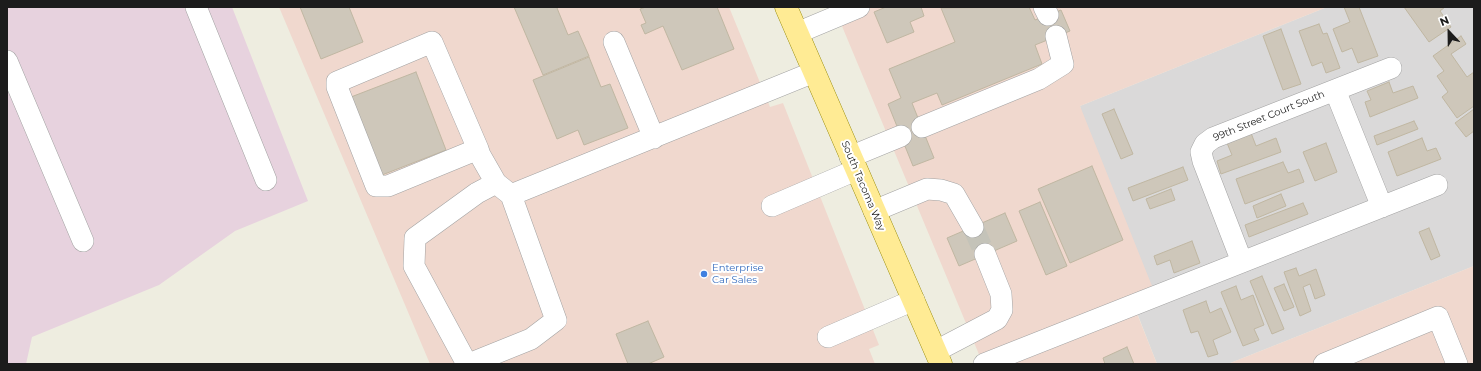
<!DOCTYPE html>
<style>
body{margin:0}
#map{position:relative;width:1481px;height:371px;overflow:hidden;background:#eeede0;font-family:Montserrat,sans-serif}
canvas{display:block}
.frame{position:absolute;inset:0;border:8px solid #1c1c1c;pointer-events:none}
.north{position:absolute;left:1429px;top:12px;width:40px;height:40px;-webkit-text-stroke:3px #fff;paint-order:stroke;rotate:338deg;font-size:11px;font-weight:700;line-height:16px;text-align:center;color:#1c1c1c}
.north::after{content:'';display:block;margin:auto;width:14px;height:18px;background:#1c1c1c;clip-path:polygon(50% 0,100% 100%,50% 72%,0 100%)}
</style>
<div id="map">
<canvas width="1481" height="371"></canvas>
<div class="frame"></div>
<div class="north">N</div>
</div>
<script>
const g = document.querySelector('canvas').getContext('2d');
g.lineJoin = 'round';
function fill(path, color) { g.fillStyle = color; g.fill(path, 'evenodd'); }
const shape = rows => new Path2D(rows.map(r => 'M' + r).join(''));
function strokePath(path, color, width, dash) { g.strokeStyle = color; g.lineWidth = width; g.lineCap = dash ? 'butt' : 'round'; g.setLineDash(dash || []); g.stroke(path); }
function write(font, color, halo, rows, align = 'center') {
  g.font = font + ' Montserrat,sans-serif'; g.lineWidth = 4; g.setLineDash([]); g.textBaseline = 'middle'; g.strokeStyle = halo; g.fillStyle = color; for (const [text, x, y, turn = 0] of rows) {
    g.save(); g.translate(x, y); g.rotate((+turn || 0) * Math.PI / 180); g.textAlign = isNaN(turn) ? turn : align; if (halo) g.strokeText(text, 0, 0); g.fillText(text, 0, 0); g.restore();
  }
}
const residential = shape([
 [1327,7,1474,7,1474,266,1228,364,1157,364,1130,295,1080,106]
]);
const commercial = shape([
 [279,7,729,7,770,107,783,103,879,345,869,349,875,364,430,364],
 [834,7,1327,7,1080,106,1152,286,1130,296,1157,364,983,364],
 [1474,266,1474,364,1228,364]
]);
const industrial = shape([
 [7,7,232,7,308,201,235,231,159,285,32,337,26,364,7,364]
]);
const building = shape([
 [300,7,349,7,363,42,321,59,300,7],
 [514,7,559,7,557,8,568,35,578,31,589,56,543,75,514,7],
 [646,7,717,7,734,49,682,70,663,26,645,34,641,25,646,23,640,9,646,7],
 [886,7,921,7,924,16,910,22,914,32,887,43,874,12,886,7],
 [1029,7,1035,20,1061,10,1070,31,1035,45,1042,64,942,105,937,93,912,103,934,158,913,166,888,104,901,98,889,69,955,42,941,8,1029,7],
 [1344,7,1359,7,1378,56,1358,63,1352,48,1342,52,1333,29,1350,22,1344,7],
 [1404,7,1445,7,1440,11,1451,27,1429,42,1404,7],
 [1319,24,1323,34,1327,33,1340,68,1326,73,1322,62,1312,66,1299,31,1319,24],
 [1281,29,1301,84,1283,90,1263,36,1281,29],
 [1461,36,1466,44,1451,54,1467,77,1474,72,1474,106,1457,118,1442,97,1448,92,1437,76,1444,71,1433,56,1461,36],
 [589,57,601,87,610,84,628,128,584,145,578,130,557,139,533,80,589,57],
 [416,72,446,150,382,175,351,97,416,72],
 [1389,82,1393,93,1413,86,1418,98,1370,117,1365,102,1371,100,1367,91,1389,82],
 [1114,109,1133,154,1121,159,1102,114,1114,109],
 [1474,109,1474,131,1466,137,1455,123,1474,109],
 [1414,121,1418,129,1377,145,1374,136,1414,121],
 [1251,133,1256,146,1276,138,1281,152,1221,174,1217,161,1232,155,1227,143,1251,133],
 [1422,138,1427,151,1436,148,1441,159,1397,176,1388,152,1422,138],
 [1326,143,1337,172,1315,181,1303,152,1326,143],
 [1283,162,1288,173,1299,169,1304,182,1245,204,1236,179,1283,162],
 [1092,166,1123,240,1070,263,1038,189,1092,166],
 [1183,167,1188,180,1133,201,1128,188,1183,167],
 [1171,189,1175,200,1150,209,1146,199,1171,189],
 [1281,194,1286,206,1257,218,1253,206,1281,194],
 [1040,202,1067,266,1046,275,1019,211,1040,202],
 [1303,203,1308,214,1249,237,1245,225,1303,203],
 [1005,213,1017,241,959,266,947,238,1005,213],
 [1429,228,1440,256,1431,260,1419,232,1429,228],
 [1192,241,1200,263,1174,273,1170,260,1157,265,1154,256,1192,241],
 [1296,268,1299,276,1316,269,1325,295,1315,299,1310,284,1303,287,1311,311,1300,316,1284,272,1296,268],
 [1262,276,1284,329,1272,334,1250,281,1262,276],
 [1284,284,1294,307,1284,311,1274,288,1284,284],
 [1236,286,1241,300,1253,295,1264,325,1254,329,1259,340,1243,346,1221,292,1236,286],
 [1206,301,1210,313,1221,308,1231,332,1213,340,1218,354,1208,357,1198,331,1191,333,1183,310,1206,301],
 [648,321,664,357,648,364,628,364,616,334,648,321],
 [1127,347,1134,364,1105,364,1103,358,1127,347]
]);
const minorTunnel = shape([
 [973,227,985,254]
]);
const minor = shape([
 [196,7,266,180],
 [1044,7,1048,15],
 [797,33,859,7],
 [614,42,654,138],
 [7,61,83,241],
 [1335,90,1382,207],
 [922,127,1039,79,1063,64,1056,36],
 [478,149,388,186,376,186,337,87,337,82,432,42,478,149,480,155,496,183],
 [850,157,901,136],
 [511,195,814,72],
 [772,206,856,170],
 [874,211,927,189,941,190,954,194,973,227],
 [1242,262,1203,161,1201,152,1205,144,1213,138,1391,68],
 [828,337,914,300],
 [936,351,997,319,1002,310,1001,294,985,254],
 [467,364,414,266,415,238,477,193,496,183,511,195,556,320,531,339,469,364],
 [984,364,1437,185],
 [1324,364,1438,317,1457,364]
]);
const major = shape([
 [786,7,941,364]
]);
const markers = [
 [704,274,4,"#3f7fe0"]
];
const streetNames = [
 ["99th Street Court South",1269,116,-22],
 ["South Tacoma Way",863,186,67]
];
const shopNames = [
 ["Enterprise",712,268],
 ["Car Sales",712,280]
];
fill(residential, '#dad9d9');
fill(commercial, '#f0d8ce');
fill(industrial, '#e7d2de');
fill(building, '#cec7ba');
strokePath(building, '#c0b7a2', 1);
strokePath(minorTunnel, '#c4c3b9', 21, [21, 10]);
strokePath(minor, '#a3a3a3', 22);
strokePath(major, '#938700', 23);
strokePath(minor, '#fff', 21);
strokePath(major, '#ffeb94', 22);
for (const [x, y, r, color] of markers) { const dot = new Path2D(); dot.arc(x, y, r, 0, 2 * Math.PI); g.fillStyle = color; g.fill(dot); strokePath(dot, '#fff', 1.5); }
write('10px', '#1c1c1c', '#fff', streetNames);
write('10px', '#366cbe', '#fff', shopNames, 'left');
</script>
